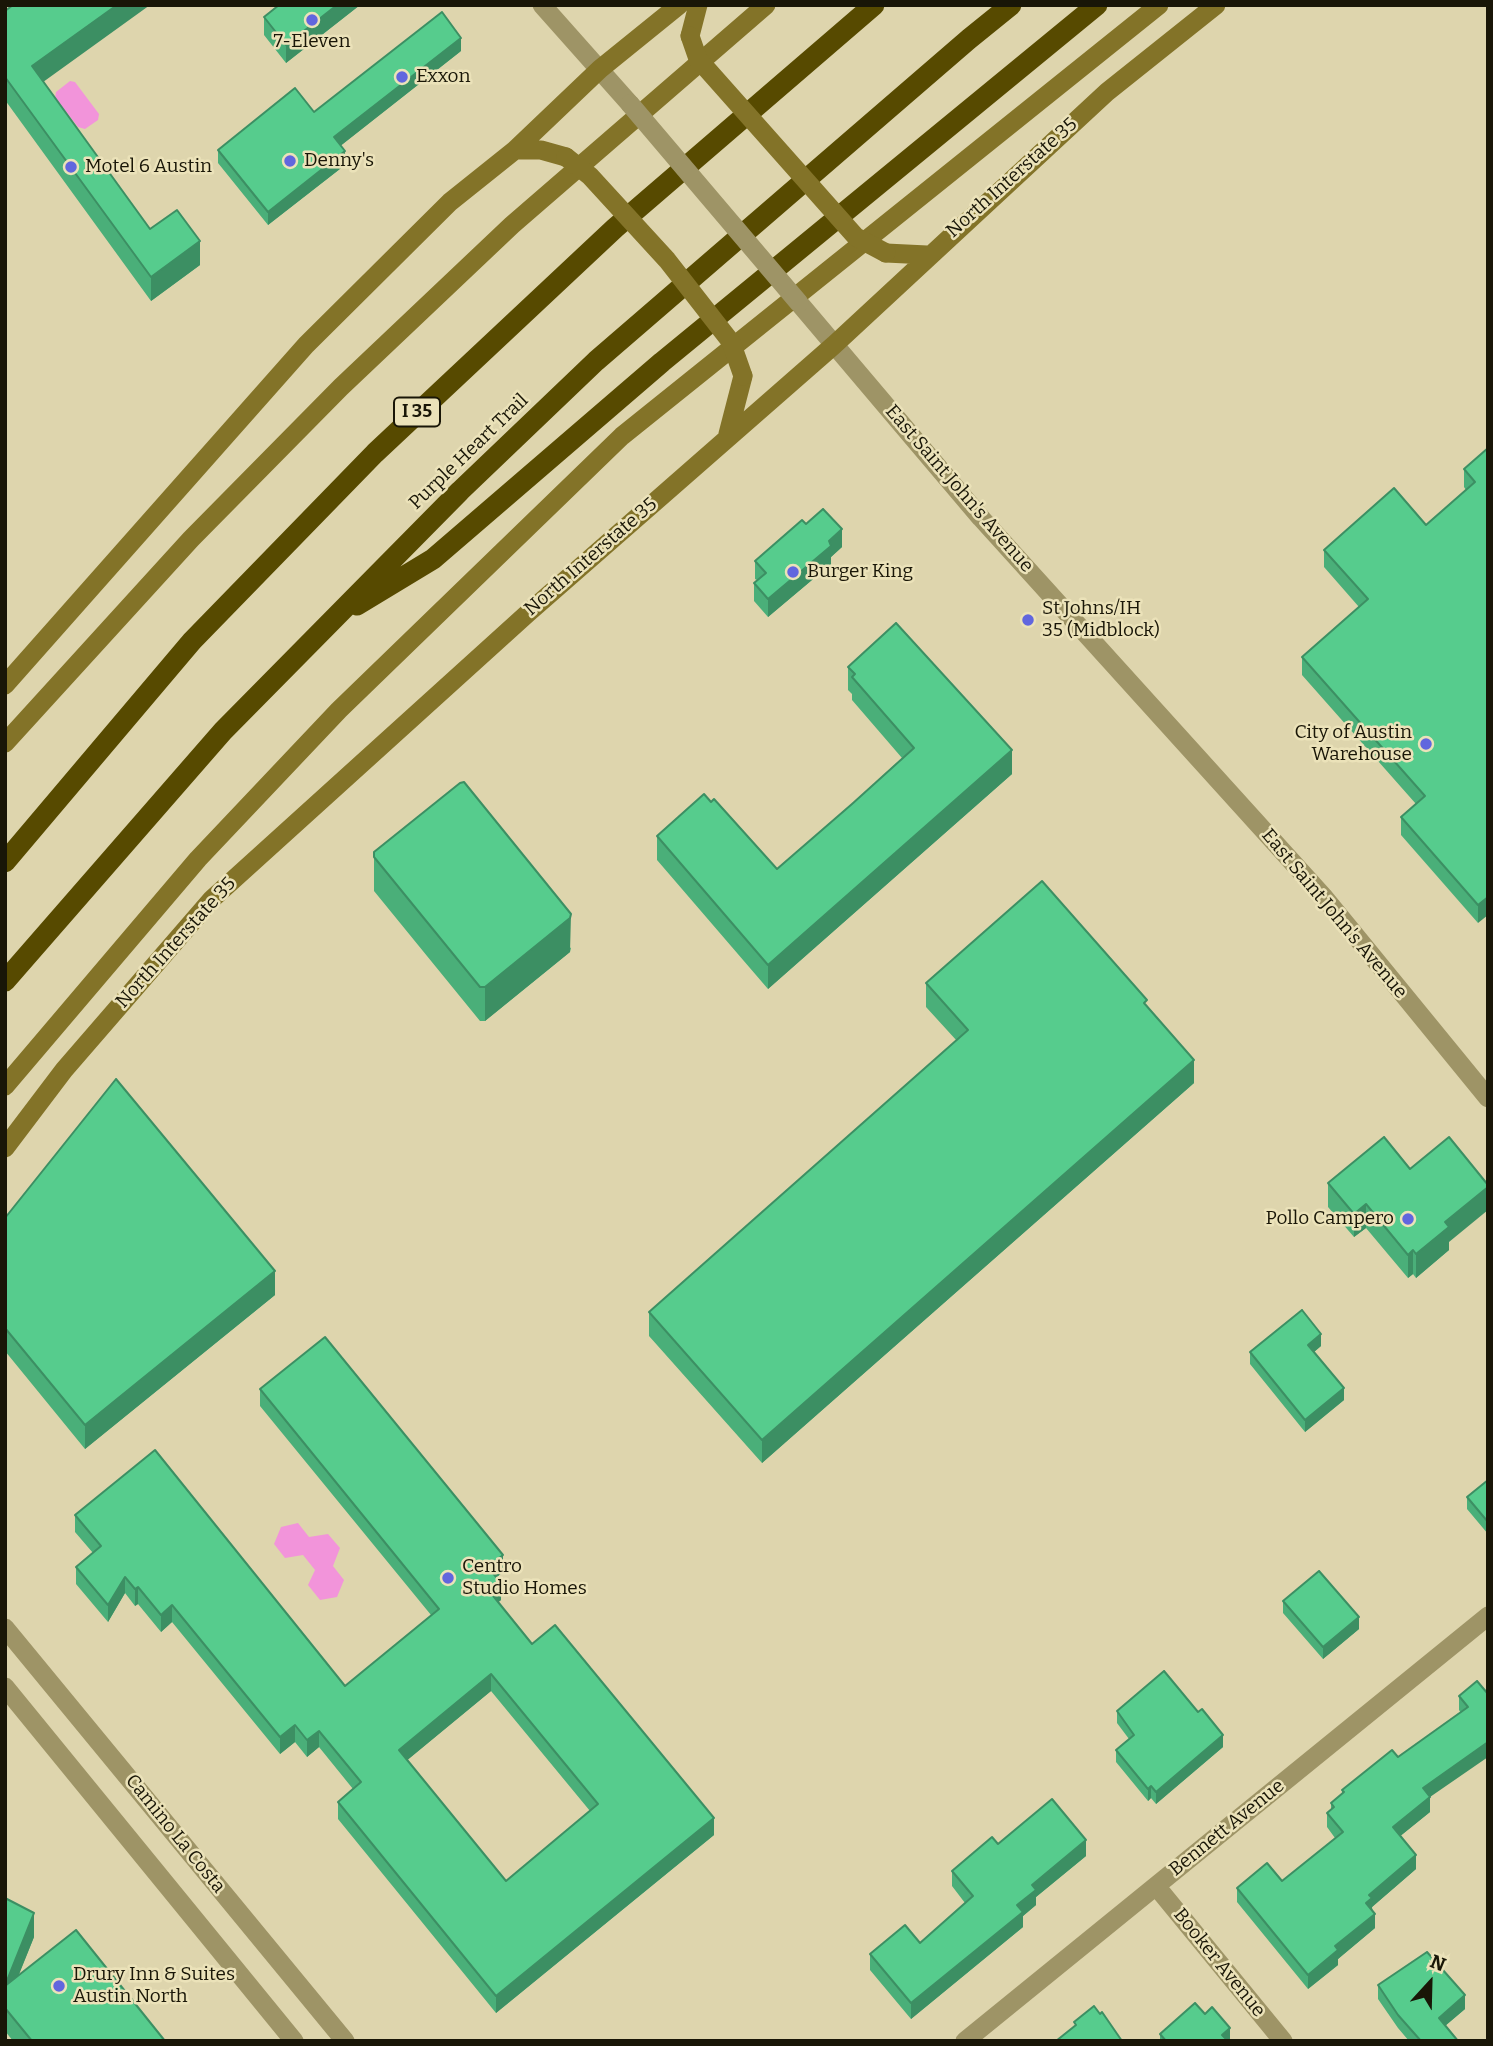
<!DOCTYPE html>
<style>
body{margin:0}
#map{position:relative;width:1493px;height:2046px;overflow:hidden;background:#ded5ad;font-family:Bitter,serif}
canvas{display:block}
.frame{position:absolute;inset:0;border:7px solid #191607;pointer-events:none}
.north{position:absolute;left:1395px;top:1948px;width:70px;height:70px;-webkit-text-stroke:5px #ebe2b9;paint-order:stroke;rotate:22deg;font-size:19px;font-weight:700;line-height:28px;text-align:center;color:#191607}
.north::after{content:'';display:block;margin:auto;width:24px;height:32px;background:#191607;clip-path:polygon(50% 0,100% 100%,50% 72%,0 100%)}
</style>
<div id="map">
<canvas width="1493" height="2046"></canvas>
<div class="frame"></div>
<div class="north">N</div>
</div>
<script>
const g = document.querySelector('canvas').getContext('2d');
g.lineJoin = 'round';
function fill(path, color) { g.fillStyle = color; g.fill(path, 'evenodd'); }
const shape = rows => new Path2D(rows.map(r => 'M' + r).join(''));
function strokePath(path, color, width, dash) { g.strokeStyle = color; g.lineWidth = width; g.lineCap = dash ? 'butt' : 'round'; g.setLineDash(dash || []); g.stroke(path); }
function write(font, color, halo, rows, align = 'center') {
  g.font = font + ' Bitter,serif'; g.lineWidth = 5; g.setLineDash([]); g.textBaseline = 'middle'; g.strokeStyle = halo; g.fillStyle = color; for (const [text, x, y, turn = 0] of rows) {
    g.save(); g.translate(x, y); g.rotate((+turn || 0) * Math.PI / 180); g.textAlign = isNaN(turn) ? turn : align; if (halo) g.strokeText(text, 0, 0); g.fillText(text, 0, 0); g.restore();
  }
}
const water = shape([
 [70,81,75,82,99,114,98,120,85,129,78,127,55,98,56,92],
 [298,1523,309,1537,328,1534,340,1548,333,1566,344,1580,337,1597,320,1600,308,1585,315,1570,303,1555,285,1558,274,1544,281,1527]
]);
const minor = shape([
 [1156,1886,1283,2041],
 [965,2041,1488,1616]
]);
const tertiary = shape([
 [542,5,630,104],
 [799,303,981,518,1323,896,1488,1098],
 [5,1628,345,2041],
 [5,1687,294,2041]
]);
const secondary = shape([
 [690,36,698,5],
 [515,150,541,150,566,157],
 [886,253,927,255],
 [728,434,743,376],
 [5,685,306,345,450,202,515,150,600,69,679,5],
 [5,743,191,539,341,387,512,225,766,5],
 [5,1086,198,859,339,710,622,436,1159,5],
 [5,1148,64,1070,212,899,528,613,834,345,1107,92,1216,5]
]);
const motorway = shape([
 [357,605,433,559,662,362,1097,5],
 [5,862,192,641,375,453,615,228,874,5],
 [5,981,223,731,460,491,596,361,969,39,1011,5]
]);
const tertiaryBridge = shape([
 [630,104,799,303]
]);
const secondaryBridge = shape([
 [690,36,698,59,856,237,886,253],
 [566,157,590,176,667,260,731,342,743,376]
]);
const wall = shape([
 [360,5,286,63,264,35,264,17],
 [5,11,43,82,150,229,200,265,151,301,5,100],
 [461,51,340,146,345,165,268,225,218,163,218,150,314,112],
 [1488,448,1478,923,1401,835,1401,817,1416,804,1302,675,1302,657,1359,607,1324,567,1324,550,1426,525,1466,490,1464,487,1464,469],
 [806,524,842,547,831,557,831,564,768,617,754,601,754,583,757,580,755,579,755,561],
 [848,667,1012,774,768,989,657,860,657,836,711,802,777,869,852,804,902,758,852,700,852,694,848,690],
 [374,852,571,948,570,952,485,1021,480,1021,374,891],
 [926,983,1147,1008,1194,1083,762,1463,649,1336,649,1312,957,1041,926,1007],
 [1328,1183,1449,1242,1449,1250,1416,1278,1413,1274,1408,1278,1366,1228,1354,1237,1328,1207],
 [5,1218,275,1295,85,1449,5,1351],
 [1321,1346,1314,1352,1344,1400,1305,1432,1250,1364,1250,1352],
 [260,1389,503,1572,497,1577,501,1600,498,1602,532,1644,714,1835,496,2013,338,1819,338,1802,353,1789,319,1747,307,1757,295,1742,280,1754,172,1622,161,1632,138,1604,135,1606,125,1593,108,1622,76,1584,76,1567,93,1553,75,1532,75,1515,345,1686,431,1615,260,1406],
 [491,1691,590,1811,506,1881,407,1760],
 [1488,1480,1488,1534,1467,1509,1467,1497],
 [1283,1601,1359,1629,1323,1659,1283,1613],
 [1488,1694,1430,1797,1430,1812,1400,1836,1416,1869,1372,1907,1375,1928,1338,1959,1338,1965,1308,1989,1237,1902,1237,1888,1282,1881,1335,1838,1327,1827,1327,1813,1331,1809,1331,1803,1342,1794,1342,1790,1398,1757,1461,1713,1459,1710,1459,1696],
 [1117,1711,1223,1747,1156,1804,1151,1798,1148,1801,1116,1762,1116,1750,1129,1739,1117,1723],
 [998,1844,1086,1856,1036,1897,1036,1905,1023,1916,1023,1927,911,2019,870,1970,870,1954,920,1943,965,1903,952,1886,952,1871],
 [5,1898,34,1937,18,1976,165,2041,13,2041,5,2031],
 [1378,1985,1465,2009,1445,2026,1458,2041,1409,2041,1398,2028,1378,1999],
 [1205,2014,1230,2041,1160,2041,1160,2034]
]);
const shadedWall = shape([
 [117,5,150,5,32,90,32,66],
 [337,5,360,5,286,63,286,45],
 [461,38,461,51,334,151,334,137],
 [345,151,345,165,268,225,268,212],
 [200,241,200,265,151,301,151,277],
 [842,529,842,547,831,557,831,564,768,617,768,599],
 [1012,750,1012,774,768,989,768,965],
 [1488,897,1488,915,1478,923,1478,905],
 [571,914,570,952,485,1021,485,987],
 [1194,1060,1194,1083,762,1463,762,1440],
 [1488,1187,1488,1210,1449,1242,1449,1250,1416,1278,1416,1254,1445,1222],
 [1366,1204,1366,1228,1354,1237,1354,1214],
 [1413,1250,1413,1274,1408,1278,1408,1255],
 [275,1271,275,1295,85,1449,85,1425],
 [1321,1334,1321,1346,1308,1357,1308,1345],
 [1344,1388,1344,1400,1305,1432,1305,1420],
 [503,1555,503,1572,488,1584,488,1567],
 [125,1577,125,1593,108,1622,108,1605],
 [501,1583,501,1600,490,1609,490,1592],
 [138,1587,138,1604,135,1606,135,1589],
 [172,1605,172,1622,161,1632,161,1615],
 [1359,1617,1359,1629,1323,1659,1323,1647],
 [491,1674,491,1691,399,1767,399,1750],
 [295,1725,295,1742,280,1754,280,1737],
 [319,1731,319,1747,307,1757,307,1740],
 [1223,1735,1223,1747,1156,1804,1156,1792],
 [1488,1742,1488,1757,1430,1797,1430,1812,1393,1842,1393,1827,1423,1788],
 [1151,1786,1151,1798,1148,1801,1148,1789],
 [714,1818,714,1835,496,2013,496,1996],
 [1086,1840,1086,1856,1036,1897,1036,1905,1023,1916,1023,1927,911,2019,911,2003,1017,1905,1032,1885],
 [1416,1855,1416,1869,1372,1907,1372,1913,1366,1903,1369,1895],
 [34,1913,34,1937,6,2007,6,1983],
 [1375,1914,1375,1928,1338,1959,1338,1965,1308,1989,1308,1975,1335,1946],
 [1465,1995,1465,2009,1439,2031,1439,2018],
 [1230,2028,1230,2041,1222,2041,1222,2035]
]);
const building = shape([
 [13,5,117,5,32,66,150,229,177,210,200,241,151,277,5,77,5,11,13,5],
 [279,5,337,5,286,45,264,17,279,5],
 [442,12,461,38,334,137,345,151,268,212,218,150,295,88,314,112,442,12],
 [1488,448,1488,897,1478,905,1401,817,1425,796,1302,657,1368,599,1324,550,1394,488,1426,525,1475,482,1464,469,1488,448],
 [823,509,842,529,829,541,831,546,768,599,754,583,766,573,755,561,802,520,806,524,823,509],
 [896,623,1012,750,768,965,657,836,704,794,711,802,714,799,777,869,852,804,914,748,852,677,855,674,848,667,896,623],
 [464,782,571,914,570,918,485,987,480,987,374,857,374,852,460,783,464,782],
 [1042,881,1147,1000,1144,1003,1194,1060,762,1440,649,1312,968,1030,926,983,1042,881],
 [116,1079,275,1271,85,1425,5,1328,5,1218,116,1079],
 [1384,1137,1410,1169,1449,1137,1488,1185,1488,1187,1445,1222,1449,1227,1416,1254,1413,1250,1408,1255,1366,1204,1354,1214,1328,1183,1384,1137],
 [1302,1310,1321,1334,1308,1345,1344,1388,1305,1420,1250,1352,1302,1310],
 [325,1337,503,1555,488,1567,501,1583,490,1592,532,1644,555,1625,714,1818,496,1996,338,1802,361,1782,319,1731,307,1740,295,1725,280,1737,172,1605,161,1615,138,1587,135,1589,125,1577,108,1605,76,1567,101,1546,75,1515,155,1450,345,1686,439,1609,260,1389,325,1337],
 [491,1674,598,1804,506,1881,399,1750,491,1674],
 [1488,1480,1488,1522,1467,1497,1488,1480],
 [1319,1571,1359,1617,1323,1647,1283,1601,1319,1571],
 [1164,1671,1198,1712,1202,1709,1223,1735,1156,1792,1151,1786,1148,1789,1116,1750,1134,1735,1117,1711,1164,1671],
 [1477,1681,1488,1694,1488,1742,1423,1788,1430,1797,1393,1827,1416,1855,1369,1895,1372,1898,1366,1903,1375,1914,1335,1946,1338,1950,1308,1975,1237,1888,1267,1863,1282,1881,1343,1832,1327,1813,1334,1807,1331,1803,1344,1792,1342,1790,1392,1750,1398,1757,1468,1707,1459,1696,1477,1681],
 [1052,1799,1086,1840,1032,1885,1036,1890,1017,1905,1023,1912,911,2003,870,1954,905,1925,920,1943,973,1896,952,1871,992,1837,998,1844,1052,1799],
 [5,1898,34,1913,6,1983,5,1983,5,1898],
 [76,1930,165,2041,32,2041,5,2008,5,1986,76,1930],
 [1427,1952,1465,1995,1439,2018,1458,2041,1421,2041,1398,2015,1378,1985,1427,1952],
 [1195,2003,1205,2014,1212,2007,1230,2028,1222,2035,1228,2041,1166,2041,1160,2034,1195,2003],
 [1094,2006,1100,2014,1102,2012,1122,2041,1056,2041,1076,2025,1074,2022,1094,2006]
]);
const markers = [
 [312,20,7,"#6166de"],
 [402,77,7,"#6166de"],
 [290,161,7,"#6166de"],
 [71,167,7,"#6166de"],
 [793,572,7,"#6166de"],
 [1028,620,7,"#6166de"],
 [1426,744,7,"#6166de"],
 [1408,1219,7,"#6166de"],
 [448,1578,7,"#6166de"],
 [59,1986,7,"#6166de"]
];
const shields = [
 [417,412,46]
];
const shieldNames = [
 ["I 35",417,412]
];
const poiNames = [
 ["7-Eleven",312,42,"center"],
 ["Exxon",416,77],
 ["Denny's",304,161],
 ["Motel 6 Austin",85,167],
 ["Burger King",807,572],
 ["St Johns/IH",1042,609],
 ["35 (Midblock)",1042,631],
 ["City of Austin",1412,733,"right"],
 ["Warehouse",1412,755,"right"],
 ["Pollo Campero",1394,1219,"right"],
 ["Centro",462,1567],
 ["Studio Homes",462,1589],
 ["Drury Inn & Suites",73,1975],
 ["Austin North",73,1997]
];
const streetNames = [
 ["North Interstate 35",1012,178,-42],
 ["Purple Heart Trail",469,452,-44],
 ["East Saint John's Avenue",959,489,49],
 ["North Interstate 35",591,557,-41],
 ["East Saint John's Avenue",1334,914,50],
 ["North Interstate 35",176,943,-48],
 ["Bennett Avenue",1227,1828,-39],
 ["Camino La Costa",175,1834,51],
 ["Booker Avenue",1219,1963,51]
];
fill(water, '#f294da');
strokePath(minor, '#9e9466', 19);
strokePath(tertiary, '#9e9466', 19);
strokePath(secondary, '#837328', 19);
strokePath(motorway, '#574a00', 21);
strokePath(tertiaryBridge, '#9e9466', 19);
strokePath(secondaryBridge, '#837328', 19);
fill(wall, '#4aaf79');
fill(shadedWall, '#3c8f63');
fill(building, '#56cc8d');
strokePath(building, '#3c8f63', 2);
for (const [x, y, r, color] of markers) { const dot = new Path2D(); dot.arc(x, y, r, 0, 2 * Math.PI); g.fillStyle = color; g.fill(dot); strokePath(dot, '#ebe2b9', 2.5); }
for (const [x, y, w] of shields) { const box = new Path2D(); box.roundRect(x - w / 2, y - 14.5, w, 29, 5); g.fillStyle = '#ebe2b9'; g.fill(box); strokePath(box, '#191607', 2); }
write('bold 18px', '#191607', null, shieldNames);
write('19px', '#191607', '#ebe2b9', poiNames, 'left');
write('19px', '#191607', '#ebe2b9', streetNames);
</script>
